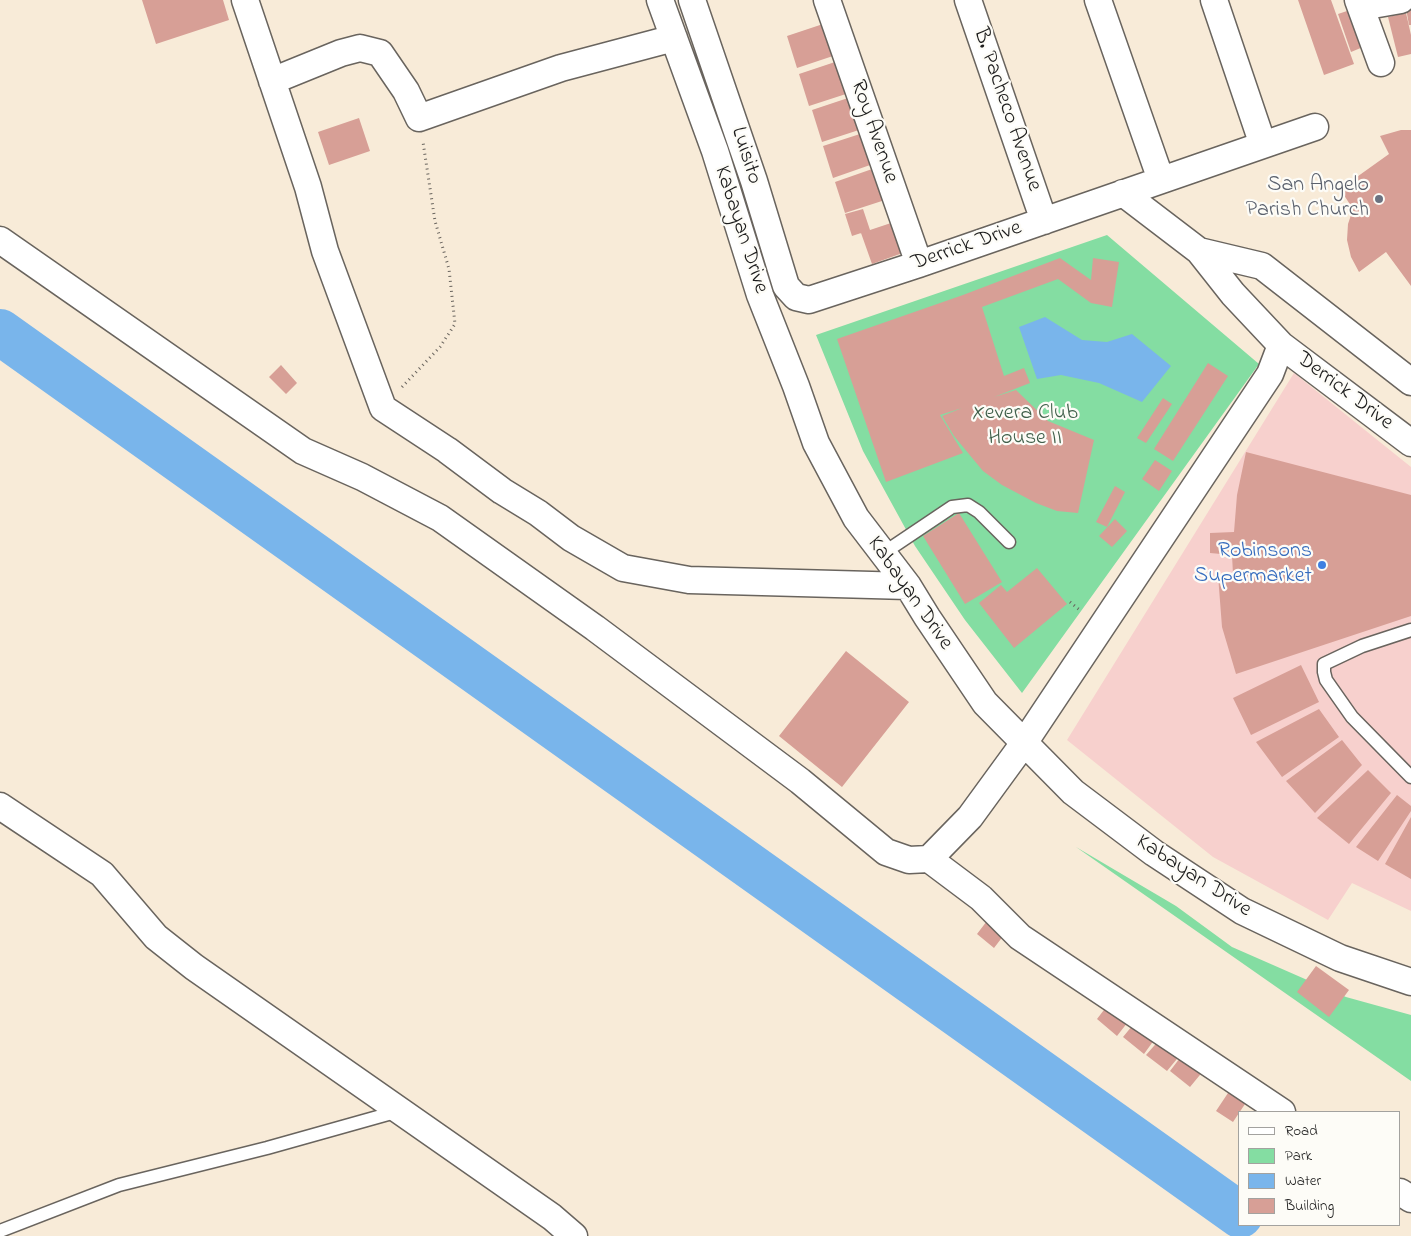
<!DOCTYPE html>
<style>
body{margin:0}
#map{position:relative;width:1411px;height:1236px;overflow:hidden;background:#f8ebd8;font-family:"Indie Flower",sans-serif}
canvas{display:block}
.legend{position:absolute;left:1238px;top:1111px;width:162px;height:115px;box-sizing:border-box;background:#fdfcf7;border:1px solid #a3a29f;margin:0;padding:6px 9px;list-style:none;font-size:15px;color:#1c1c1c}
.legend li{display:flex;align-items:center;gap:10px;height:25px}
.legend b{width:25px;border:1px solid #a3a29f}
</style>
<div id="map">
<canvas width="1411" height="1236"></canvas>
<ul class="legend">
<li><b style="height:6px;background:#fff"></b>Road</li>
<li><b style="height:14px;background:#84dda2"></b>Park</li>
<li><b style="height:14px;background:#79b5eb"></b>Water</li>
<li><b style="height:14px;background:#d79f96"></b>Building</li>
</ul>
</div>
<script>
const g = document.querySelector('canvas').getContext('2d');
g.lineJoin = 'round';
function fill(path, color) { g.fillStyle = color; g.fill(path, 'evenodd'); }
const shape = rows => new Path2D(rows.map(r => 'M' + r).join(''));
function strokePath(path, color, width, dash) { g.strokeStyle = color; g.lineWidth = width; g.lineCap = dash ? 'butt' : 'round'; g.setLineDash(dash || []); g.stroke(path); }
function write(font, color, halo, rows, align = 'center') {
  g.font = font + ' "Indie Flower",sans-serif'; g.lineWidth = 4.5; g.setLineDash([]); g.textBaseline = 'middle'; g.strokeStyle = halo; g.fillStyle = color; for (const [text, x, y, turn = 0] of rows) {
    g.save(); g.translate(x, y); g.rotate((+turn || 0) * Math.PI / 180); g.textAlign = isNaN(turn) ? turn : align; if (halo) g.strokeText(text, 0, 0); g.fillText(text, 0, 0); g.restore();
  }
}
const built = shape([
 [1294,373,1411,467,1411,911,1352,883,1328,920,1213,857,1067,740]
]);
const green = shape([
 [1107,235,1259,364,1022,693,965,620,915,546,863,451,816,335],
 [1076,847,1176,906,1232,947,1346,997,1411,1015,1411,1081]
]);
const water = shape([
 [1045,317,1082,340,1107,342,1132,334,1171,366,1142,402,1099,383,1061,375,1037,379,1019,327]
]);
const river = shape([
 [0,332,1240,1215]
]);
const building = shape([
 [142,0,223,0,229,20,156,44],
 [1298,0,1331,0,1354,64,1324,75],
 [1411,7,1411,25,1409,25,1406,8],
 [1350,10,1363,47,1351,52,1338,14],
 [1406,13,1411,35,1411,54,1398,57,1388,17],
 [826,23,836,55,797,68,787,36],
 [838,61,849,93,809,106,799,74],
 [851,97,862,129,822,142,812,110],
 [359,118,370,151,329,165,318,132],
 [1401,130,1411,130,1411,286,1386,252,1359,272,1351,257,1347,240,1348,224,1353,209,1340,189,1389,154,1380,136],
 [863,133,873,164,833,178,823,146],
 [875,168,885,200,845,213,835,182],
 [863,209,870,230,852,236,845,214],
 [900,220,911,250,872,264,861,233],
 [1060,258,1091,280,1093,258,1119,262,1112,307,1091,303,1058,279,982,307,1004,376,1024,368,1030,383,994,397,1016,390,1048,421,1094,440,1078,513,1057,511,1036,503,1002,485,983,471,954,436,942,416,962,408,940,415,963,453,886,482,837,339,963,295],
 [1208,363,1228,376,1173,461,1154,449],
 [281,365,297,383,286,394,269,377],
 [1163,398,1172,404,1146,443,1137,438],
 [1246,452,1411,495,1411,616,1236,674,1222,627,1218,575,1233,574,1232,555,1210,553,1210,533,1234,532,1237,495],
 [1155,460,1172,471,1159,491,1142,479],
 [1115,486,1125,492,1107,527,1096,522],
 [959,513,1002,582,965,604,923,536],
 [1115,519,1127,531,1112,547,1099,536],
 [1037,568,1067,604,1014,648,979,603,1001,585,1007,592],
 [846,651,909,702,842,787,779,736],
 [1301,665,1319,702,1251,735,1233,698],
 [1319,709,1339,737,1282,777,1256,742],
 [1342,740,1362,765,1315,813,1286,781],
 [1368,770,1391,793,1349,844,1317,818],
 [1397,795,1411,806,1411,811,1378,861,1356,847],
 [1411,817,1411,879,1385,864],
 [990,917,1007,931,994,948,977,934],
 [1316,966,1349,990,1329,1017,1297,992],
 [1110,1002,1131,1018,1117,1036,1097,1019],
 [1137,1020,1157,1036,1144,1054,1123,1037],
 [1161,1038,1181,1054,1167,1071,1146,1055],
 [1183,1054,1204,1070,1190,1087,1170,1071],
 [1232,1087,1249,1098,1233,1122,1216,1111]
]);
const path = shape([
 [402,387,440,347,455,324,449,269,435,221,423,142],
 [1070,602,1081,611]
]);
const service = shape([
 [882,554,952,507,968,505,979,512,1009,542],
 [1411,630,1362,646,1324,664,1324,672,1326,680,1352,717,1411,777],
 [0,1231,119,1185,267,1148,399,1111]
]);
const minor = shape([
 [245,0,308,187,325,251,383,408,447,450,502,491,538,513,571,538,623,568,689,580,908,586],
 [660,0,715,151,760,295,796,386,816,443,856,518,908,586,927,617,985,703,1073,792,1154,853,1242,911,1340,958,1411,982],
 [692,0,754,181,786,286,796,297,809,300,919,264,1315,127],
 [827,0,919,264],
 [968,0,1044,221],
 [1098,0,1161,180],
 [1214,0,1263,145],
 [1358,0,1381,63],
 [1361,7,1401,0],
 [272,81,341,53,360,48,380,53,406,91,419,118,561,68,674,38],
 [1123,193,1199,251,1233,294,1281,345,1411,443],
 [0,240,303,451,362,477,440,518,595,628,800,781,886,852,909,860,929,859,970,817,1024,743,1270,374,1281,345],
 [1199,251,1262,266,1411,382],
 [0,806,102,874,156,937,194,967,552,1217,574,1236],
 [929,859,981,898,1020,937,1282,1112],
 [1400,1192,1411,1199]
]);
const markers = [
 [1379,199,5,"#6b7280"],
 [1322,565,5,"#3f7fe0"]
];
const streetNames = [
 ["B. Pacheco Avenue",1006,110,71],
 ["Roy Avenue",873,132,71],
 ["Luisito",745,156,72],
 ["Kabayan Drive",740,230,72],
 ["Derrick Drive",967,247,-19],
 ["Derrick Drive",1344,392,37],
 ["Kabayan Drive",909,594,55],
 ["Kabayan Drive",1193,877,33]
];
const worshipNames = [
 ["San Angelo",1369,186],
 ["Parish Church",1369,211]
];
const parkNames = [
 ["Xevera Club",1025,414],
 ["House II",1025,439]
];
const shopNames = [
 ["Robinsons",1312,552],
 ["Supermarket",1312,577]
];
fill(built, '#f7d0cd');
fill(green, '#84dda2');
fill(water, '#79b5eb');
strokePath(river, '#79b5eb', 46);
fill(building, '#d79f96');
strokePath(service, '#69645e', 15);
strokePath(minor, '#69645e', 29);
strokePath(path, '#69645e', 3, [1, 4]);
strokePath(service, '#fff', 12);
strokePath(minor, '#fff', 26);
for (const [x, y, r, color] of markers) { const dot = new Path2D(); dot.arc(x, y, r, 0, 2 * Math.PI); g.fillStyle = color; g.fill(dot); strokePath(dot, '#fdfcf7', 2); }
write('22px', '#1c1c1c', '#fdfcf7', streetNames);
write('22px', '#5b616d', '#fdfcf7', worshipNames, 'right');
write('22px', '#40604b', '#fdfcf7', parkNames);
write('22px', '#366cbe', '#fdfcf7', shopNames, 'right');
</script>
